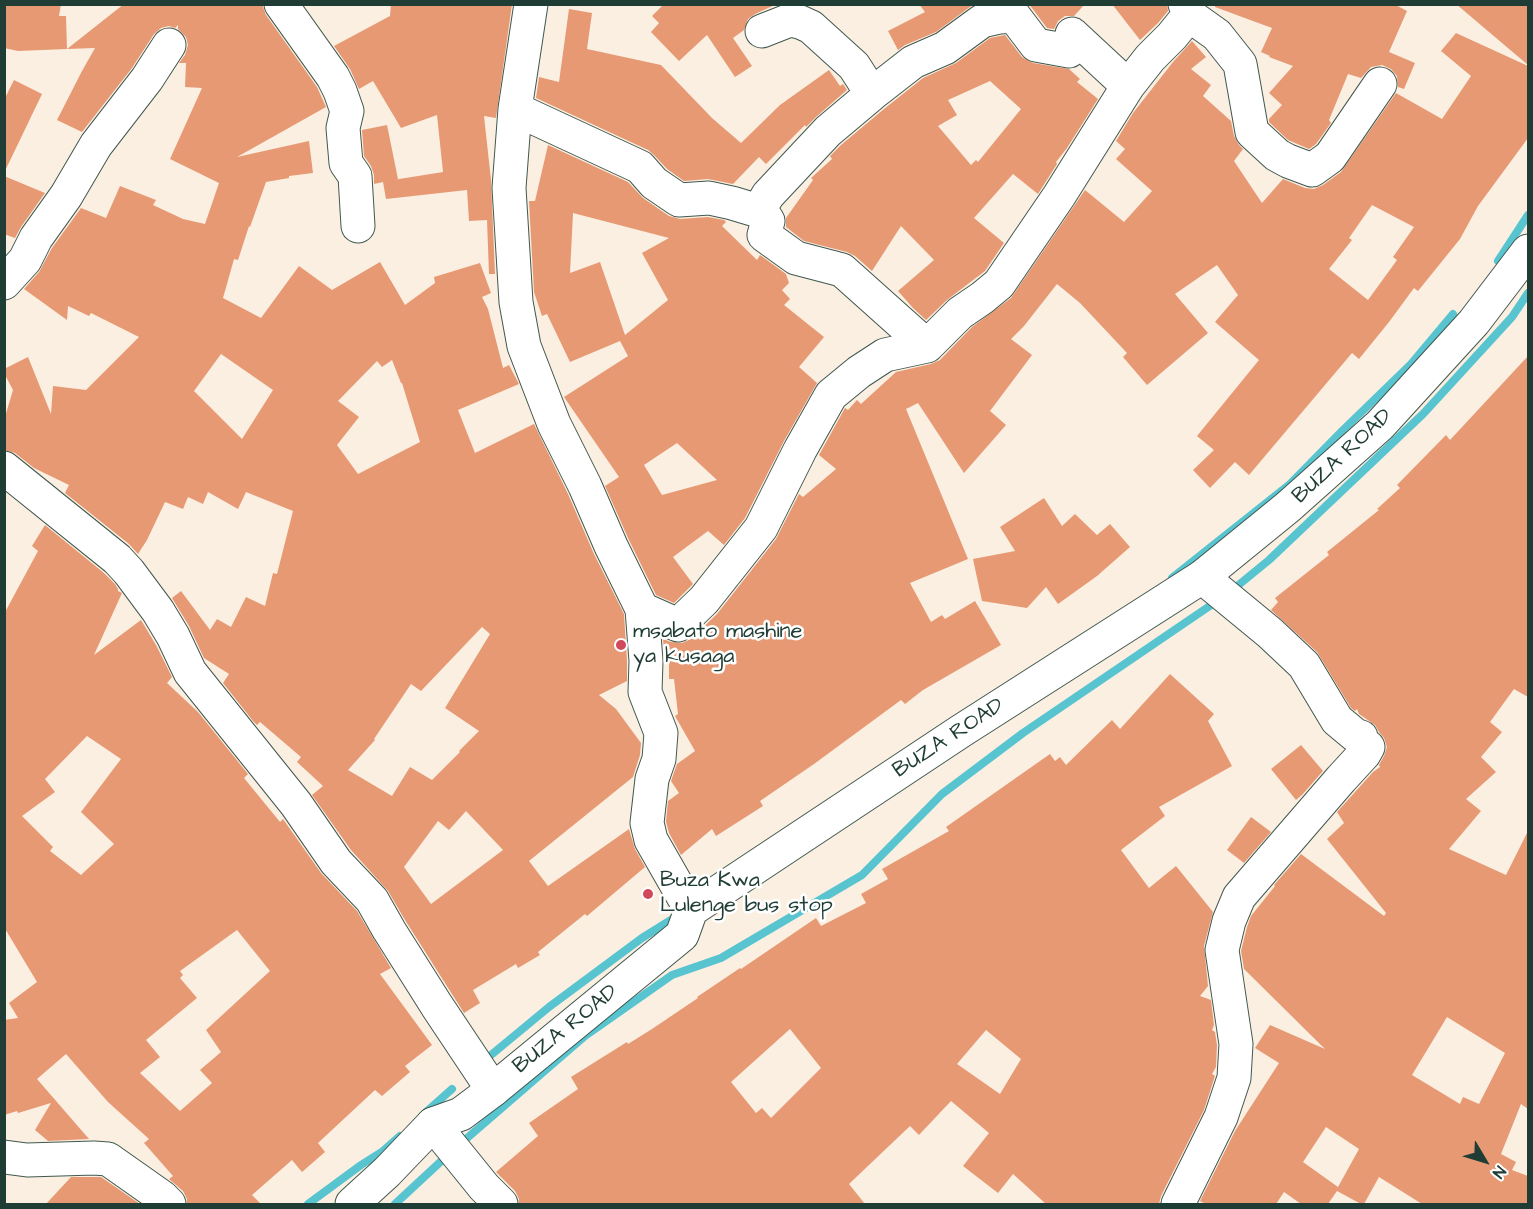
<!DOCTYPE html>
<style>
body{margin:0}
#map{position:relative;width:1533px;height:1209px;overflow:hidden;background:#faefe1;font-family:"Architects Daughter",sans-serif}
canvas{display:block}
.frame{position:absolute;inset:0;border:6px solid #1f3d34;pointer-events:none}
.north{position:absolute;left:1455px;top:1131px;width:60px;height:60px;-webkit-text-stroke:4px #fff;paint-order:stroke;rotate:128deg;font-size:16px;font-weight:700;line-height:24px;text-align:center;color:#1f3d34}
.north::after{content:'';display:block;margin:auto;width:21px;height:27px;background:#1f3d34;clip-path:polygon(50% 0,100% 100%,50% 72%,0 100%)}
</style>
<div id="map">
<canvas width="1533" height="1209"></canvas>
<div class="frame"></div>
<div class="north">N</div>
</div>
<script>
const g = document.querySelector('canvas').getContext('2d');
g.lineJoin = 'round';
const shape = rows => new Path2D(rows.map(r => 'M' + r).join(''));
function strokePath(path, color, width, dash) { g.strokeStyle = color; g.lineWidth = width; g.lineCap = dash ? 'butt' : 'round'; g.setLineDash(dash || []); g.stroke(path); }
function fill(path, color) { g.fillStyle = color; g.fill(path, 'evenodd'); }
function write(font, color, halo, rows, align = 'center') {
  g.font = font + ' "Architects Daughter",sans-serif'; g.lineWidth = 5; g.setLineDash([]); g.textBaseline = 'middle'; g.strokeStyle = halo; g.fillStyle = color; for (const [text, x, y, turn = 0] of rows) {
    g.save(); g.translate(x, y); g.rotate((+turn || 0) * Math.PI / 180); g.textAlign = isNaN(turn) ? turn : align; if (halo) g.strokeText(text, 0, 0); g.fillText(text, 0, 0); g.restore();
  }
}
const stream = shape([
 [1498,261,1528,215],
 [1172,578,1289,485,1342,431,1411,364,1453,314],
 [1230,592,1269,560,1423,414,1512,317,1528,293],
 [485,1060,549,1007,642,938,679,915],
 [425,1113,452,1089],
 [459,1145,585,1036,672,975,721,958,862,875,942,794,1023,733,1220,599],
 [308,1204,361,1165,383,1151,400,1136],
 [395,1204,450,1153]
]);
const building = shape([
 [4,4,61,4,59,16,66,16,67,49,18,51,4,48],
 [124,4,262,4,266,15,317,87,326,107,237,157,309,141,313,173,289,176,289,178,266,182,250,227,249,226,238,260,234,259,223,298,261,318,299,266,332,290,380,262,405,305,435,283,434,277,480,263,491,293,482,297,488,309,503,368,509,365,519,384,458,410,475,453,534,424,568,494,594,554,624,614,627,661,627,681,599,695,616,709,641,743,640,755,633,777,529,861,548,886,629,829,635,849,645,867,587,916,585,914,538,952,540,955,518,968,516,964,473,990,480,1003,464,1013,405,920,388,891,351,850,312,795,323,786,297,762,301,757,260,722,257,725,253,721,223,683,229,674,204,658,189,626,172,598,181,591,210,630,217,619,231,627,246,597,265,606,273,573,277,574,293,511,246,492,238,509,208,492,203,504,188,497,183,509,165,502,147,540,138,554,129,544,65,493,69,485,34,468,15,453,4,450,4,420,13,390,4,373,4,369,28,357,51,414,53,386,86,390,139,337,91,313,89,316,68,306,67,320,24,289,39,272,52,248,81,208,106,218,120,186,156,200,153,205,183,219,205,224,219,183,170,159,202,88,185,87,186,63,179,63,185,55,188,45,186,37,178,29,178,25,175,28,169,26,161,28,154,34,132,68,82,132,57,120,82,71,95,48,67,49],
 [221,354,273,390,242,439,194,391],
 [392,360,401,383,402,383,420,442,358,474,337,445,359,417,338,401,377,361,382,367],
 [482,627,490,634,445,708,479,731,459,751,460,752,432,780,410,767,392,796,348,770,375,740,374,739,411,684,421,691],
 [466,811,503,850,431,904,404,867,438,821,449,830],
 [391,4,512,4,496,118,484,116,491,180,495,274,489,274,487,220,469,221,467,190,386,199,383,182,374,184,374,175,371,166,364,156,362,130,387,125,398,179,393,180,443,172,437,115,401,128,373,81,359,89,350,69,334,46,390,16],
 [664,4,777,4,755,14,748,19,744,30,733,38,752,66,735,77,707,35,679,61,651,32,659,23,652,16],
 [919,4,974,4,936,32,905,45,898,50,888,31,925,12],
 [1029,4,1085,4,1074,16,1065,16,1058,21,1054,29,1047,28],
 [1112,4,1167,4,1168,11,1158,23,1140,40],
 [1215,4,1394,4,1407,11,1389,52,1415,63,1404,89,1398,87,1397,76,1391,69,1382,65,1371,67,1361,78,1348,74,1329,120,1331,123,1316,144,1309,149,1288,140,1269,122,1269,119,1282,105,1269,93,1293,66,1269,57,1270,56,1261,52,1272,28,1215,7],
 [1456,4,1528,4,1528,65],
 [569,9,592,13,587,49,661,65,712,118,741,143,780,105,829,70,840,86,843,84,847,90,816,117,806,127,805,125,766,164,759,157,733,184,708,179,684,181,667,169,654,155,648,150,536,98,539,77,559,82],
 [1456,33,1528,66,1528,138,1478,206,1460,239,1418,291,1414,288,1389,322,1359,359,1352,353,1249,475,1235,462,1210,488,1193,470,1214,450,1197,436,1259,360,1215,322,1238,295,1217,265,1175,294,1208,333,1147,385,1123,357,1127,353,1080,303,1057,284,1024,326,1011,339,1032,355,990,411,1006,425,964,473,918,403,906,409,968,559,910,583,931,622,942,615,945,619,975,601,1001,645,923,690,905,704,901,700,814,764,760,801,763,806,716,836,712,829,681,855,669,833,666,822,668,801,679,793,671,781,677,764,695,751,675,716,678,714,674,679,669,679,669,659,665,662,663,639,671,642,682,643,691,639,717,614,776,539,799,494,803,497,836,469,819,455,845,408,848,410,857,400,861,404,896,372,931,364,940,360,972,327,1011,298,1085,190,1124,222,1152,191,1116,159,1125,149,1116,141,1133,113,1173,62,1192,41,1206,57,1191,69,1211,85,1203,96,1231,121,1234,136,1239,145,1243,149,1234,161,1262,203,1283,179,1305,188,1314,189,1323,185,1341,172,1396,93,1442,119,1471,76,1441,51],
 [1372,205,1414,227,1393,257,1397,260,1368,300,1329,269,1352,240,1349,238],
 [1005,35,1022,57,1033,63,1069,69,1080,79,1077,82,1098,99,1067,148,1056,162,1057,164,1038,194,1013,174,974,218,1004,243,985,271,947,300,926,320,913,308,898,291,934,260,901,226,872,271,855,256,847,252,804,241,786,227,786,218,813,180,811,178,832,159,830,156,841,145,884,109,923,78,956,63,990,38],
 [990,81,1021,109,978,162,976,160,971,165,938,126,957,115,948,100],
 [14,80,42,94,4,173,4,100],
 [548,145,628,182,643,198,669,216,680,219,708,217,724,220,726,222,722,226,757,260,760,255,786,274,789,283,782,290,790,299,784,305,824,337,799,367,817,383,784,441,745,518,724,545,708,531,673,557,693,584,674,603,656,595,628,538,605,486,619,477,564,397,628,356,620,341,570,362,547,314,542,316,534,292,529,201,535,201],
 [573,213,669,238,642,253,668,300,625,335,600,262,570,273],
 [677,443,717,480,662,495,644,465],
 [4,176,45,193,21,227,15,238,4,234],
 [1528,356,1528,697,1514,689,1490,722,1502,732,1481,757,1496,772,1466,799,1481,811,1449,849,1506,875,1528,831,1528,1109,1521,1104,1501,1154,1516,1162,1512,1170,1528,1176,1528,1204,1422,1204,1379,1177,1364,1204,1361,1204,1337,1191,1328,1204,1301,1204,1284,1192,1276,1204,1206,1204,1200,1201,1235,1131,1279,1063,1255,1048,1270,1025,1325,1049,1244,969,1241,951,1247,927,1251,916,1275,886,1274,885,1301,854,1384,916,1386,913,1327,839,1344,823,1337,812,1373,772,1380,767,1379,765,1384,756,1387,747,1384,738,1379,732,1375,725,1359,714,1357,709,1355,711,1351,708,1317,652,1271,610,1278,602,1275,598,1329,555,1327,552,1379,510,1377,509,1400,488,1397,485,1446,435,1450,440],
 [1447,1017,1505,1053,1479,1104,1463,1097,1460,1104,1412,1075],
 [1326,1127,1359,1149,1338,1187,1303,1162],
 [1044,498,1062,526,1075,514,1097,535,1110,524,1130,547,1097,576,1058,604,1046,587,1027,608,982,601,973,559,1015,551,1000,527],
 [45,525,104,573,115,584,118,589,118,591,122,593,94,655,141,620,156,645,172,677,167,683,198,712,248,774,244,778,280,822,283,819,321,873,357,911,391,968,380,974,432,1045,405,1066,410,1072,382,1096,375,1090,318,1143,325,1152,302,1172,292,1160,252,1195,261,1204,187,1204,187,1199,183,1191,169,1179,173,1176,144,1143,149,1139,108,1102,66,1054,37,1079,89,1139,48,1141,35,1130,51,1103,18,1113,17,1111,4,1115,4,1020,18,1018,9,1003,37,982,4,927,4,614,38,551,32,546],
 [87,736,121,759,81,812,114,844,81,875,50,851,53,847,22,816,55,792,45,779],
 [237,930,270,971,206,1030,221,1052,200,1070,212,1083,180,1111,140,1073,160,1057,146,1040,197,998,180,978,183,975,180,971],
 [1170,674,1214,714,1208,721,1232,766,1159,807,1165,816,1121,850,1149,888,1176,866,1213,912,1204,946,1208,986,1200,996,1211,1000,1214,1025,1212,1030,1215,1032,1217,1045,1216,1067,1212,1074,1215,1076,1204,1110,1161,1196,1159,1204,1046,1204,1013,1174,998,1193,963,1166,989,1133,951,1101,919,1135,910,1126,849,1184,865,1204,519,1204,519,1199,515,1191,496,1172,538,1136,529,1123,578,1089,571,1077,627,1042,628,1044,652,1029,698,998,697,997,740,968,741,969,816,918,821,926,866,903,861,894,888,879,882,869,949,831,946,827,1050,754,1055,761,1060,757,1066,765,1112,720,1120,729],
 [790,1029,821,1068,771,1118,762,1108,756,1113,731,1082],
 [986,1030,1021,1059,1000,1094,957,1064],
 [1301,745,1323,771,1302,795,1296,800,1271,769],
 [1251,817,1271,832,1244,863,1227,850],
 [71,1177,101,1177,140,1204,46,1204]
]);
const minor = shape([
 [281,4,333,77,340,91,347,111,343,128,346,163,355,176,358,226],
 [531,4,515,109,509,188,516,302,524,346,554,424,585,486,611,546,642,609,646,661,645,692,661,733,659,759,652,779,647,823,651,840,691,910],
 [1189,15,1217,35,1240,64,1252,132,1277,155,1288,161,1312,170,1330,157,1380,84],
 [762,31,790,20,800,22,811,27,854,66,872,94],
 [515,109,640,167,654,183,679,200,709,198,732,203,762,212],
 [4,283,25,260,36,238,66,196,96,145,147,79,169,45],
 [927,346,842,270,796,258,764,235,768,221,762,212,762,205,768,195,828,131,872,94,913,62,945,48,982,21,1000,17,1014,16,1036,45,1069,51,1072,34,1128,86],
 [4,468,117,559,129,572,158,611,173,636,190,672,296,804,336,862,372,900,389,930,437,1006,493,1090],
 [642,609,678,625,704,600,761,528,800,450,831,395,859,372,885,355,927,346,960,313,982,298,999,284,1059,196,1128,86,1150,58,1172,36,1189,15,1185,4],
 [433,1124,484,1187,501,1204],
 [4,1157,27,1160,94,1158,108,1159,162,1197,169,1204],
 [1178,1204,1221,1117,1234,1078,1236,1044,1222,950,1229,921,1239,897,1341,779,1364,754,1368,747,1362,744,1361,737,1355,735,1337,720,1304,665,1270,633,1202,577]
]);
const major = shape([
 [352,1204,387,1172,433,1124,461,1114,493,1090,682,935,691,910,961,731,1202,577,1288,507,1380,425,1474,322,1528,251]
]);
const markers = [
 [621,645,6,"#d1495b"],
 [648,894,6,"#d1495b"]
];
const streetNames = [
 ["BUZA ROAD",1343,457,-43],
 ["BUZA ROAD",949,739,-33],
 ["BUZA ROAD",566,1030,-39]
];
const poiNames = [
 ["msabato mashine",633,632],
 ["ya kusaga",633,657],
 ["Buza Kwa",660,881],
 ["Lulenge bus stop",660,906]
];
strokePath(stream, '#57c4d0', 8);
fill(building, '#e79974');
strokePath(minor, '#40584e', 35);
strokePath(major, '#40584e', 35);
strokePath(minor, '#fff', 33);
strokePath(major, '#fff', 33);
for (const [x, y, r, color] of markers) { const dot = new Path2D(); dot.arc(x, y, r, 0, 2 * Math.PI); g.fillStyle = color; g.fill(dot); strokePath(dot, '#fff', 2); }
write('22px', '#1f3d34', '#fff', streetNames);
write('22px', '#1f3d34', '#fff', poiNames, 'left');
</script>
